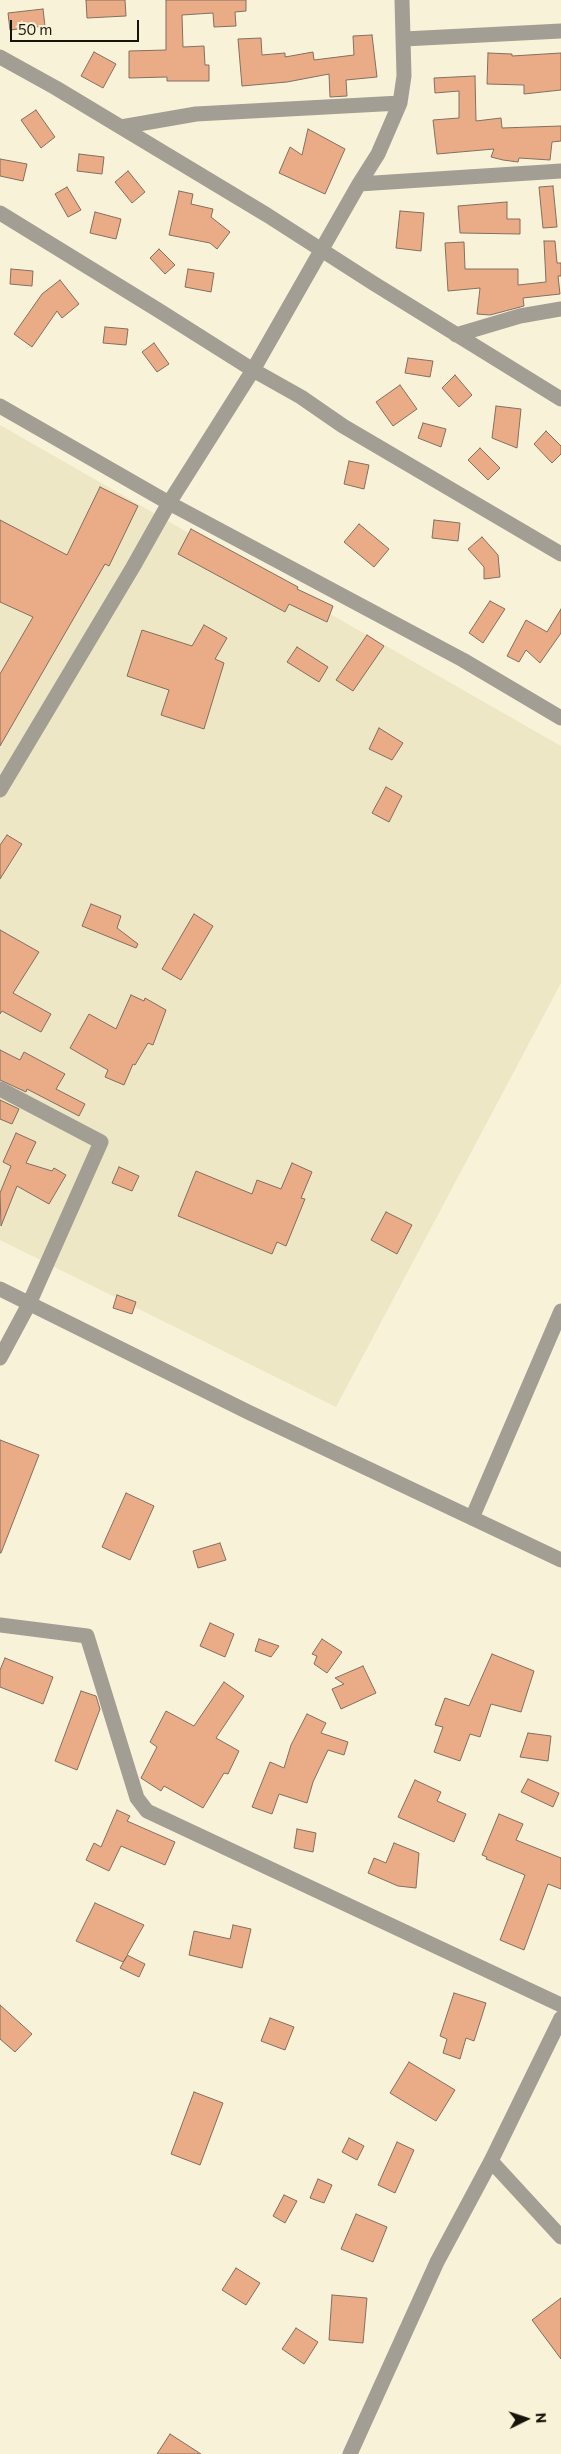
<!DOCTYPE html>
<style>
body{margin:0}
#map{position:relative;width:561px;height:2454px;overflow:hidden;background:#f8f3d8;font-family:Commissioner,sans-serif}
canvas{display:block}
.north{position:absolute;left:501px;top:2394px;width:50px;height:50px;-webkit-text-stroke:4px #f8f3d8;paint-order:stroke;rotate:86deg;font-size:14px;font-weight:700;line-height:20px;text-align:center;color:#17150b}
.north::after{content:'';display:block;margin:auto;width:18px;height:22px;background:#17150b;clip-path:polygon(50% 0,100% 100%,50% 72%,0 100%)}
.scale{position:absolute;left:10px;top:20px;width:129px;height:22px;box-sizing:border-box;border:2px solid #17150b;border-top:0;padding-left:6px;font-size:15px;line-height:18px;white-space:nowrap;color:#17150b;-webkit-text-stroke:4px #f8f3d8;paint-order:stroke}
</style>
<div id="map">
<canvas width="561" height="2454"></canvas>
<div class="north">N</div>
<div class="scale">50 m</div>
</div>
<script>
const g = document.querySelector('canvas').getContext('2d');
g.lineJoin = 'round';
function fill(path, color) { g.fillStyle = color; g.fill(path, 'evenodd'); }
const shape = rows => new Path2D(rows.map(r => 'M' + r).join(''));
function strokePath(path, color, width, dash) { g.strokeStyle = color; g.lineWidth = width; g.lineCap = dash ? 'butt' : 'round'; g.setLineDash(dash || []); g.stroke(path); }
const built = shape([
 [0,425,561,746,561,983,336,1407,0,1240]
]);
const building = shape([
 [86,0,125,0,126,16,87,18,86,0],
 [166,0,246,0,246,11,235,12,236,26,214,27,213,13,182,15,183,47,204,46,205,65,209,65,209,81,167,81,167,77,129,78,129,51,166,50,166,0],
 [43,9,45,26,10,30,8,13,43,9],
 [372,35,377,77,346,80,347,96,330,97,329,74,287,82,242,86,238,39,261,38,262,55,285,53,285,57,313,52,314,60,354,55,353,36,372,35],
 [94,52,116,64,103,88,81,76,94,52],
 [488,53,512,54,512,56,561,53,561,90,524,94,524,85,487,84,488,53],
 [475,76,476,121,501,118,502,128,561,126,561,141,552,142,550,160,519,158,518,162,503,160,491,157,494,149,437,154,433,120,459,118,459,91,435,93,434,78,475,76],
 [36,110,55,137,41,148,21,120,36,110],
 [308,129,345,149,325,194,279,173,290,147,302,155,308,129],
 [79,154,104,157,102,174,77,171,79,154],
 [0,159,27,164,23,181,0,176,0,159],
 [128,171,145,192,132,203,115,182,128,171],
 [553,186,557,227,543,228,539,187,553,186],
 [67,187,81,210,68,217,55,194,67,187],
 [179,191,193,194,191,204,213,209,211,217,230,232,217,249,210,243,169,235,179,191],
 [507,202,507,219,520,219,520,234,460,233,458,206,507,202],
 [400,211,424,213,421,251,396,248,400,211],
 [95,212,121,219,116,239,90,233,95,212],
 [544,241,555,241,557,263,561,263,561,276,558,276,560,294,523,298,524,306,490,315,477,314,480,288,448,291,445,243,464,242,465,269,518,269,518,285,546,282,544,241],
 [159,249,175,265,165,274,150,258,159,249],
 [11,269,33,271,32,286,10,284,11,269],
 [188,269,214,273,211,292,185,287,188,269],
 [60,280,79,304,62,318,57,311,32,347,14,334,42,294,60,280],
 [105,327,128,329,126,345,103,343,105,327],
 [154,343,169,364,157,372,142,352,154,343],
 [408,358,433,361,430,377,405,373,408,358],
 [455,375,472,395,459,407,442,388,455,375],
 [400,385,417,409,393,426,376,402,400,385],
 [496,406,521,409,517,448,492,438,496,406],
 [423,423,446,429,441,447,418,438,423,423],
 [546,431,561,446,561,454,552,463,534,444,546,431],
 [480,448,500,468,488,480,468,460,480,448],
 [349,461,369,465,364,489,344,484,349,461],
 [100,487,138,506,109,566,105,564,0,746,0,674,33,617,0,602,0,520,67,555,100,487],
 [434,520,460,523,458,541,432,538,434,520],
 [359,524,389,549,374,567,344,542,359,524],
 [191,529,298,587,297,589,333,606,327,622,289,604,285,612,178,554,191,529],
 [482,537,498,555,500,577,484,579,484,567,468,549,482,537],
 [490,601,505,609,483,643,469,633,490,601],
 [561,609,561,633,540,663,526,650,519,662,507,656,526,620,547,632,561,609],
 [204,625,227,638,215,659,224,663,204,729,161,715,169,690,127,676,142,630,192,646,204,625],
 [367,635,384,646,353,691,336,680,367,635],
 [297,647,328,667,319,682,287,662,297,647],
 [379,728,403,743,392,760,369,749,379,728],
 [386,787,402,796,389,822,372,813,386,787],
 [7,835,22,844,0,879,0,845,7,835],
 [91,904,121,916,117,928,138,944,136,948,82,926,91,904],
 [194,914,213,926,181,980,162,969,194,914],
 [0,930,39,952,13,993,51,1014,41,1032,2,1011,0,1014,0,930],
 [131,995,144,1001,145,998,166,1010,153,1045,148,1043,135,1065,133,1064,124,1085,105,1077,108,1070,70,1048,89,1014,116,1029,131,995],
 [0,1050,20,1060,24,1052,65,1074,56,1089,85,1104,79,1116,27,1089,26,1092,0,1080,0,1050],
 [0,1100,19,1109,12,1124,0,1119,0,1100],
 [16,1133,36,1142,26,1163,52,1171,54,1168,66,1175,49,1204,17,1186,1,1226,0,1193,11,1166,3,1162,16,1133],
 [292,1163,312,1172,301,1198,305,1199,286,1246,277,1242,272,1254,178,1216,196,1171,252,1194,257,1180,281,1189,292,1163],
 [119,1167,139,1176,132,1191,112,1183,119,1167],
 [386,1212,412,1225,397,1254,371,1240,386,1212],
 [117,1295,136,1302,132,1314,113,1308,117,1295],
 [0,1440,39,1455,1,1553,0,1553,0,1440],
 [126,1493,154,1506,130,1560,102,1547,126,1493],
 [220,1543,226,1560,198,1568,193,1551,220,1543],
 [210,1623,234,1634,225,1657,200,1646,210,1623],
 [259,1639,279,1646,271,1657,255,1651,259,1639],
 [322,1639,342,1652,327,1673,314,1664,317,1656,312,1654,322,1639],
 [492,1654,534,1671,521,1712,491,1704,480,1737,470,1734,460,1761,434,1752,443,1727,435,1725,445,1698,469,1706,492,1654],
 [5,1658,53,1677,43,1704,0,1687,0,1670,5,1658],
 [363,1666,376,1693,341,1709,332,1689,344,1684,335,1678,363,1666],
 [224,1682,244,1696,216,1738,239,1751,228,1774,224,1773,203,1808,164,1786,161,1791,141,1778,157,1747,150,1742,166,1711,194,1726,224,1682],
 [81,1691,96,1696,100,1709,77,1770,55,1761,81,1691],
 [307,1714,326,1723,321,1733,348,1742,344,1755,328,1750,313,1782,307,1803,279,1794,272,1814,252,1807,270,1762,284,1768,291,1745,307,1714],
 [528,1733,551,1736,548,1761,520,1757,528,1733],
 [528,1779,559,1793,553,1807,521,1792,528,1779],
 [415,1780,441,1792,437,1801,466,1814,454,1842,398,1817,415,1780],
 [117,1810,130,1816,127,1821,175,1842,165,1865,121,1846,109,1871,86,1860,94,1843,101,1847,117,1810],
 [499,1814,523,1824,516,1840,561,1858,561,1889,548,1884,524,1950,500,1940,525,1875,486,1859,487,1857,482,1855,499,1814],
 [297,1829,316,1833,313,1852,294,1848,297,1829],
 [394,1843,419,1853,416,1888,398,1886,368,1873,374,1858,386,1863,394,1843],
 [95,1903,144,1925,127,1955,145,1964,139,1977,120,1968,127,1956,123,1962,76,1941,95,1903],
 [233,1925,251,1929,242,1968,189,1955,194,1931,230,1939,233,1925],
 [454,1993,486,2003,474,2041,466,2038,460,2059,443,2053,447,2039,440,2036,454,1993],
 [0,2005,32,2034,15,2052,0,2039,0,2005],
 [270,2018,294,2027,285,2050,261,2041,270,2018],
 [409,2062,455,2090,436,2121,390,2093,409,2062],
 [194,2092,223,2103,200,2165,171,2154,194,2092],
 [349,2138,364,2146,357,2160,342,2152,349,2138],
 [397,2142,414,2150,395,2193,378,2185,397,2142],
 [318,2179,332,2185,324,2203,310,2198,318,2179],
 [284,2195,297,2201,285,2223,273,2216,284,2195],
 [356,2214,387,2227,373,2262,341,2249,356,2214],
 [236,2268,260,2283,246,2305,222,2290,236,2268],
 [332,2295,367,2298,363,2343,329,2340,332,2295],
 [561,2298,561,2359,532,2320,561,2298],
 [296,2328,318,2342,304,2364,282,2349,296,2328],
 [170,2434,201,2454,157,2454,170,2434]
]);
const minor = shape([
 [404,39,561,31],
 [0,57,56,88,267,215,373,283,561,399],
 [121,127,196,114,400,103],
 [359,184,561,171],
 [0,213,158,310,253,370,301,397,343,426,561,554],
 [456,335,520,316,561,309],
 [0,406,169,503,463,660,561,718],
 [0,790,133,567,169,503,253,370,359,184,378,154,400,103,404,76,402,0],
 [0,1089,101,1142,29,1304,0,1358],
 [0,1289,248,1412,561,1560],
 [472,1518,561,1311],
 [0,1625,87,1636,137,1798,147,1811,561,2005],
 [491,2161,561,2237],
 [350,2454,437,2262,491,2161,561,2018]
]);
fill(built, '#eee7c5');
fill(building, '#e9ac86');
strokePath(building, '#846e60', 1);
strokePath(minor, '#a39e93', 15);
</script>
